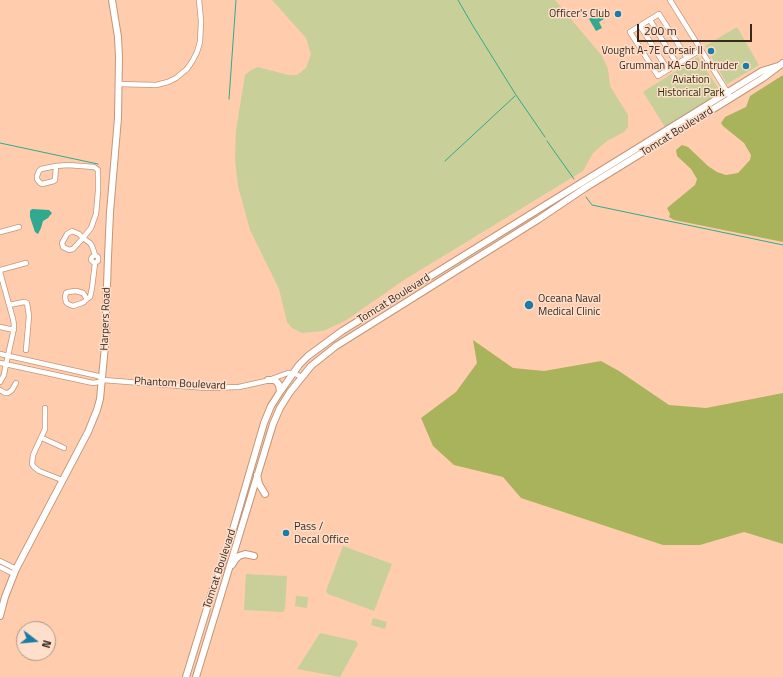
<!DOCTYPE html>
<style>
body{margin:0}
#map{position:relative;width:783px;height:677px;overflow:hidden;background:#ffcdad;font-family:"Titillium Web",sans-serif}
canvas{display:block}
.north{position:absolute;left:16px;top:621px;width:40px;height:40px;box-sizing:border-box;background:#fedfcc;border:1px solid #b09686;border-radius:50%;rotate:106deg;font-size:11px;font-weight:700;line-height:16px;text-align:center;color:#3b281c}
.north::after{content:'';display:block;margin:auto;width:14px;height:18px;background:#1b7ca8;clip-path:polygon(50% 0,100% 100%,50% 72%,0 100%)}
.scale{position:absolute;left:637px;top:24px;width:115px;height:18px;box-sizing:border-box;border:2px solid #3b281c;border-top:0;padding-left:5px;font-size:12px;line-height:14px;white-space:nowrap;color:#3b281c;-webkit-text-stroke:3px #fedfcc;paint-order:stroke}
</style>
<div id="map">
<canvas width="783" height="677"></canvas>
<div class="north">N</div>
<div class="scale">200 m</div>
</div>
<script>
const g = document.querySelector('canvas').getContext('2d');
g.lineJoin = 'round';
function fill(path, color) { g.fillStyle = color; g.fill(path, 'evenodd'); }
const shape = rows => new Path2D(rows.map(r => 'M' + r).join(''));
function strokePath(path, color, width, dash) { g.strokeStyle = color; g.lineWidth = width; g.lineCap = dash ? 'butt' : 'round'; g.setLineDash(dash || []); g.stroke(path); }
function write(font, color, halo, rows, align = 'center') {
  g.font = font + ' "Titillium Web",sans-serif'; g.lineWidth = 3; g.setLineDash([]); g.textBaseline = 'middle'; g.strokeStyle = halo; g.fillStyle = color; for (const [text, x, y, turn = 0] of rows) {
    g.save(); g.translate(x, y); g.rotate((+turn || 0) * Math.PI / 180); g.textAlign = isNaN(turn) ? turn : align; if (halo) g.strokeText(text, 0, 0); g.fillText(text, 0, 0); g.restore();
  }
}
const green = shape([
 [272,0,555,0,602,56,608,69,610,86,628,115,628,127,624,132,607,141,593,153,583,171,404,280,345,321,323,331,302,333,292,328,287,322,279,289,250,230,238,186,235,159,236,130,245,75,251,70,258,67,288,75,297,75,306,68,311,54,306,38],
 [737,27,759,65,727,84,705,46],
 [698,57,718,88,718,94,665,127,643,92],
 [343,546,392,564,374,611,328,594,326,591],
 [246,574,287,576,285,609,283,612,244,610],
 [296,596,308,597,307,608,295,606],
 [373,618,387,622,385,629,371,625],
 [320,633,356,641,358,644,340,677,297,669]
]);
const forest = shape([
 [783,75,783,242,674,220,669,217,670,214,667,208,695,185,697,179,691,169,677,156,676,150,682,145,688,147,708,166,717,172,726,175,738,173,750,160,751,155,744,143,723,126,721,123,725,117,746,107,750,96],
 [473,340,513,368,544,371,601,361,619,371,669,405,706,408,783,393,783,544,744,532,700,545,663,545,521,498,503,477,454,465,433,446,421,418,456,392,477,363]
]);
const water = shape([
 [600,13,604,19,599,22,602,28,596,31,589,19],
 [32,209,49,210,52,213,48,218,43,221,41,228,38,234,35,232,30,217,30,211]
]);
const stream = shape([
 [458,0,473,26,516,95,545,137],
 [229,99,236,0],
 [547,141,574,179],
 [0,143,98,164],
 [445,161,515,96],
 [586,197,592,205,783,245]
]);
const street = shape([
 [670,0,731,98],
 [650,20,677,64],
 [640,26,668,70],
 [687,58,659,14,630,32,658,76,677,64,687,58,701,50],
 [119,84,156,85,168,82,176,78,187,69,193,60,197,52,200,42,201,21,199,0],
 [56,166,68,165,94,167,98,170,98,191,96,214,91,228,83,238,90,243,92,246,95,255,98,257,98,261,95,263],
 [56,166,55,180,54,181,42,184,40,183,37,179,37,176,39,171,41,169,56,166],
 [72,231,79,234,83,238,73,249,69,250,63,247,62,243,67,234,72,231],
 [0,232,19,227],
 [95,263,93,262,91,260,92,257,95,255],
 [0,270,26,263],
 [0,272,13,319,14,325,13,333,5,369,4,375,0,382],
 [87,299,83,293,76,291,68,292,66,293,65,297,66,302,68,304,73,306,82,303,84,302,87,299,90,297,92,288,95,263],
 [9,305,24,302,27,303,29,316,26,350],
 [0,327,14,330],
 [0,354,98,376,103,380],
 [0,363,93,383,99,382,103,380,207,388,239,387,266,381,288,373,293,373,302,377],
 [0,390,5,393,8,393,12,390,16,383],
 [45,408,45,429,33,455,32,464,34,467,39,471,62,480],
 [42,438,64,448],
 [0,561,16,569],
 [0,567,14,574]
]);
const secondary = shape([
 [268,380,274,380,277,382,279,385,280,392],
 [257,475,259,484,265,494],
 [232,565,235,560,239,556,245,554,254,556],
 [0,616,5,597,16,569,88,432,97,410,100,399,105,346,108,257,110,212,118,118,119,57,118,37,112,0],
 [186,677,212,592,227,550,264,423,271,406,280,392,299,365,308,356,342,331,762,71,778,66],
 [196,677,273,424,280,408,290,392,311,366,336,346,539,219,585,188,731,98,763,78,783,63]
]);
const markers = [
 [618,14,4,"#1b7ca8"],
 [711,51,4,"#1b7ca8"],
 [746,66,4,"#1b7ca8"],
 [529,305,5,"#1b7ca8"],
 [286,533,4,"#1b7ca8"]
];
const poiNames = [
 ["Officer's Club",610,14],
 ["Vought A-7E Corsair II",703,51],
 ["Grumman KA-6D Intruder",738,66],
 ["Oceana Naval",538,299,"left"],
 ["Medical Clinic",538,312,"left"],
 ["Pass /",294,527,"left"],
 ["Decal Office",294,540,"left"]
];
const parkNames = [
 ["Aviation",691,80],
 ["Historical Park",691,93]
];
const streetNames = [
 ["Tomcat Boulevard",677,132,-32],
 ["Tomcat Boulevard",394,299,-32],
 ["Harpers Road",106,319,-88],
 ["Phantom Boulevard",180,384,3],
 ["Tomcat Boulevard",220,569,-72]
];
fill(green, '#c8cf99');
fill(forest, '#a9b35c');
fill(water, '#31a98e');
strokePath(stream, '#31a98e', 1);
strokePath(street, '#c49576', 6);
strokePath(secondary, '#c49576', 8);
strokePath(street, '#fff', 4.5);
strokePath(secondary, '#fff', 6);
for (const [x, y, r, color] of markers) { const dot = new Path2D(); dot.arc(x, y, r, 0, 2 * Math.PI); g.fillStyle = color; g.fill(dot); strokePath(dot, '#fedfcc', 1.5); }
write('11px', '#3b281c', '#fedfcc', poiNames, 'right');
write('11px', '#2a2d07', '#fedfcc', parkNames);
write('11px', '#3b281c', '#fedfcc', streetNames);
</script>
